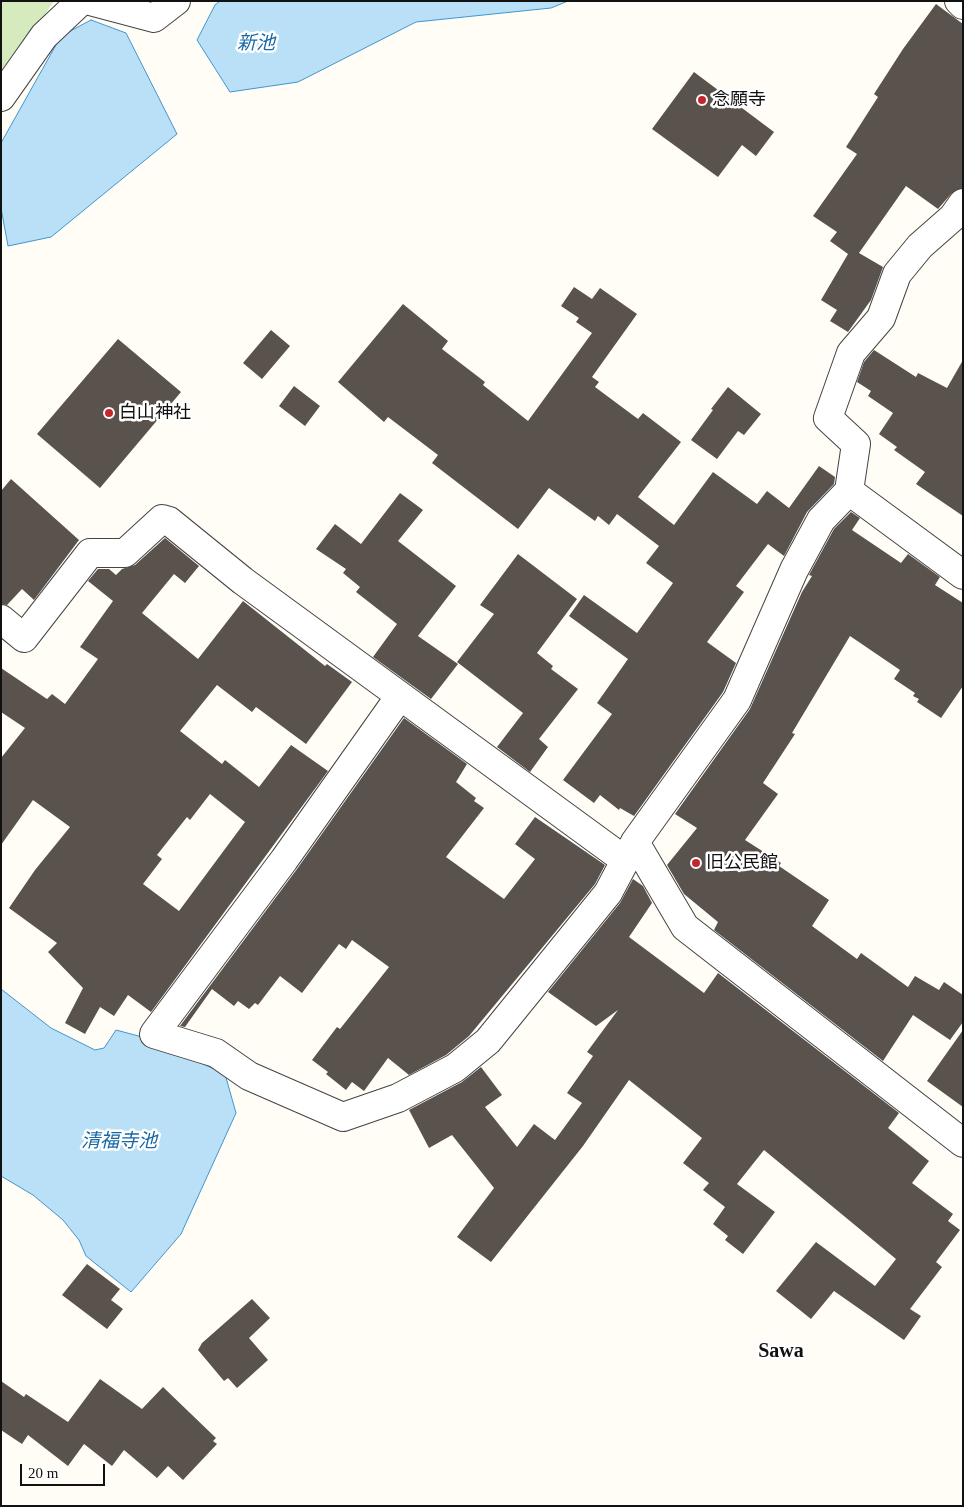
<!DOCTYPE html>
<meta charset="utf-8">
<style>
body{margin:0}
#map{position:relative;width:964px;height:1507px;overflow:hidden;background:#fffdf5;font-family:"Times New Roman",serif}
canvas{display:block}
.frame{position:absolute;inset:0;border:2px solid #111;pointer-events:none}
.scale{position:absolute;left:20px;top:1464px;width:85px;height:22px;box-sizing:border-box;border:2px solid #111;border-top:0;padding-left:6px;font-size:15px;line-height:18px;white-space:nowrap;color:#111;-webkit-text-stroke:4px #fff;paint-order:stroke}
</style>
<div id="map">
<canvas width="964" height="1507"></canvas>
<div class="frame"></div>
<div class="scale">20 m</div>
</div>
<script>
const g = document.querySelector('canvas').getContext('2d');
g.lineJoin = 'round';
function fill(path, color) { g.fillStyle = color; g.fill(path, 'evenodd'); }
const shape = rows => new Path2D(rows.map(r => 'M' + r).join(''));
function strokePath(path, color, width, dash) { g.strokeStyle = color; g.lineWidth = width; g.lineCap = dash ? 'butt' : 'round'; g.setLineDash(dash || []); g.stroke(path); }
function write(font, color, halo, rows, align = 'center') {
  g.font = font + ' "Times New Roman","Noto Sans JP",serif'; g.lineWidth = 5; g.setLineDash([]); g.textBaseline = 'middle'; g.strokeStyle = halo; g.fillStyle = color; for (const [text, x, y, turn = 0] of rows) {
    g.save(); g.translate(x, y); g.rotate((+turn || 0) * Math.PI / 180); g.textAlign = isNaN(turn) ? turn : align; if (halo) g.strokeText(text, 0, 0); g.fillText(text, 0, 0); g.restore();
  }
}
const green = shape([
 [1,1,54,1,1,79]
]);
const water = shape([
 [220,1,568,1,551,8,416,22,298,82,230,92,197,40,215,5,220,1],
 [91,20,126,33,177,134,51,237,8,246,1,208,1,143,61,36,91,20],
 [1,989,51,1028,95,1050,104,1048,116,1030,146,1038,225,1074,236,1113,181,1234,131,1292,86,1256,79,1240,63,1220,33,1195,1,1176,1,989]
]);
const building = shape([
 [936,4,963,24,963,188,951,194,938,209,906,186,859,253,883,267,871,300,848,332,830,321,837,310,821,300,848,254,830,241,837,232,813,216,857,154,846,147,878,97,874,94,903,49],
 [694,72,774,132,756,156,742,145,718,177,652,129],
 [574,287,592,299,600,288,637,314,592,377,599,382,595,387,638,419,643,413,681,442,638,497,674,525,713,472,757,504,767,491,789,508,819,466,835,477,834,484,807,512,784,556,768,544,736,586,744,592,707,642,736,663,723,692,634,816,620,808,619,810,600,795,594,803,563,780,612,714,597,703,628,659,569,616,584,595,637,633,673,583,646,563,659,546,617,514,609,525,598,516,595,521,549,488,518,529,432,463,438,455,388,417,384,422,338,382,403,304,448,341,442,349,485,382,483,385,528,421,592,333,576,322,579,318,561,306],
 [271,330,290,346,262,379,243,363],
 [118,339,181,392,100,488,37,434],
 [874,350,916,377,918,373,947,388,963,360,963,516,916,484,925,472,894,450,897,447,879,434,893,413,868,396,871,391,857,382,864,362],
 [294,386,320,406,305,426,279,406],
 [728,387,761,414,744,435,738,431,717,459,691,440,713,410,711,409],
 [11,479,79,540,34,600,22,589,7,605,1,604,1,491],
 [400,493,423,510,398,541,456,586,418,636,458,664,431,699,373,657,397,624,356,592,360,587,343,573,346,569,316,549,335,524,361,544],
 [851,512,860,518,852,530,901,563,908,554,940,577,935,585,963,603,963,686,941,718,917,702,919,699,913,696,915,693,894,679,900,670,850,636,792,733,795,734,763,783,778,794,745,840,781,863,779,866,829,900,812,926,857,959,861,953,908,987,915,976,939,990,944,982,963,995,963,1022,950,1040,913,1015,883,1061,714,930,718,922,684,894,667,865,697,828,675,814,750,709,802,592,812,576,809,575,834,529],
 [165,538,199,566,185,583,174,574,142,613,198,659,243,601,325,666,327,664,352,682,306,744,256,707,252,712,217,685,180,731,222,764,225,760,259,787,291,745,328,771,151,1012,128,995,114,1016,100,1007,85,1034,65,1023,83,988,48,952,57,943,9,908,35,870,70,827,33,800,1,845,1,758,25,728,1,712,1,668,47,699,52,694,65,704,98,659,80,647,113,601,88,581,98,569,109,569,116,575,122,569,135,565],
 [210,794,245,822,179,911,143,884,162,859,157,855,187,817,190,820],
 [518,554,577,599,537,653,553,666,551,669,578,689,539,739,548,747,530,772,497,747,523,713,457,662,494,614,480,605],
 [404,718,467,764,456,782,476,798,474,801,484,808,446,857,504,899,535,859,515,844,535,817,605,865,595,884,469,1036,446,1055,409,1075,388,1058,364,1091,352,1082,346,1090,326,1074,328,1072,312,1060,337,1027,340,1029,389,967,352,940,346,949,339,944,302,993,280,976,258,1005,255,1003,249,1009,238,1001,234,1006,212,989,185,1027,180,1026,297,869],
 [633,879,643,886,652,903,629,937,704,993,718,973,899,1113,888,1128,929,1161,912,1183,953,1214,948,1221,960,1230,936,1262,942,1267,910,1309,921,1316,904,1340,834,1291,811,1319,776,1291,816,1242,875,1286,896,1259,764,1150,737,1184,775,1212,743,1254,725,1240,728,1236,713,1224,725,1207,703,1190,709,1183,683,1163,702,1138,629,1080,583,1146,491,1262,457,1237,494,1188,452,1135,429,1148,409,1110,462,1082,481,1067,502,1095,485,1107,517,1147,534,1124,555,1140,582,1103,567,1093,593,1056,587,1052,618,1010,596,1026,548,992,620,903],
 [963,1030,963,1107,927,1081],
 [87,1264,120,1289,111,1300,123,1309,107,1329,62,1295],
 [252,1299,270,1318,249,1338,268,1360,237,1388,228,1378,224,1381,198,1350,202,1343],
 [100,1379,142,1409,163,1387,216,1438,213,1441,217,1444,183,1480,168,1466,157,1478,124,1450,112,1466,84,1444,68,1466,28,1435,22,1444,1,1430,1,1381,24,1397,26,1394,68,1422]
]);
const minor = shape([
 [90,1,154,18,176,1],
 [959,1,963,5],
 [1,97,44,36,81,1],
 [849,491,963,575],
 [1,619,24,638,90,553,125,553,162,519,169,521,243,581,626,861],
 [400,696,284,860,154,1034,216,1053,249,1076,343,1117,398,1098,455,1068,488,1041,608,893,635,842,737,700,794,570,821,520,849,491,856,444,828,418,851,353,881,318,897,274,920,246,953,217,963,203],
 [635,842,685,927,963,1143]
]);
const markers = [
 [702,100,5,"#c4262e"],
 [109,413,5,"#c4262e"],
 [696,863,5,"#c4262e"]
];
const poiNames = [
 ["念願寺",712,100],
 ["白山神社",119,413],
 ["旧公民館",706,863]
];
const waterNames = [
 ["新池",256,44],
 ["清福寺池",119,1142]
];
const quarterNames = [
 ["Sawa",781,1352]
];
fill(green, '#d5ebbd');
fill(water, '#b9e0f7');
strokePath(water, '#3f96cf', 1);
fill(building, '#5a524d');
strokePath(minor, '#444', 30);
strokePath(minor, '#fff', 28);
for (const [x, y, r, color] of markers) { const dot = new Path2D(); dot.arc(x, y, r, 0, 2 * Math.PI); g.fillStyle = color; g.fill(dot); strokePath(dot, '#fff', 2); }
write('18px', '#111', '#fff', poiNames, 'left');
write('italic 19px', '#1768a6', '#fff', waterNames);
write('bold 20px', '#111', '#fff', quarterNames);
</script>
